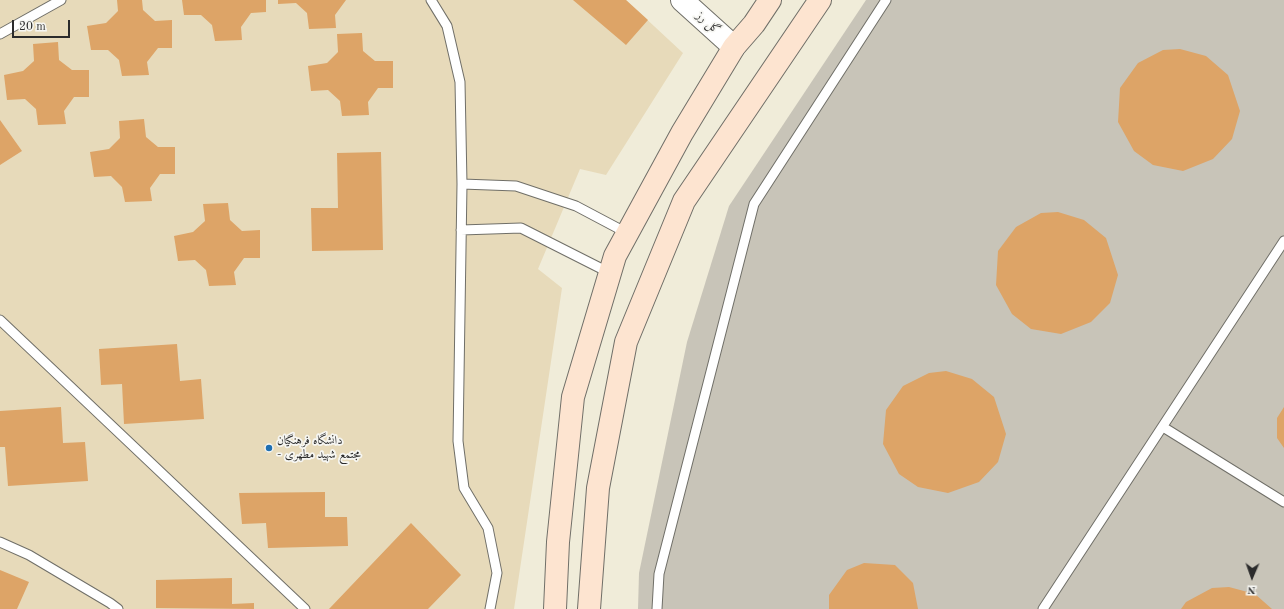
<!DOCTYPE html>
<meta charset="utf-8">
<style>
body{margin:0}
#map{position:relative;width:1284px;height:609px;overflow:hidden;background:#f0ecd9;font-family:"Old Standard TT",serif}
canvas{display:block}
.north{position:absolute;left:1232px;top:557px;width:40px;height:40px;-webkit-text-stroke:3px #f6f6f2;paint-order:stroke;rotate:182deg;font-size:11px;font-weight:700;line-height:16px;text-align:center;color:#2b2b2b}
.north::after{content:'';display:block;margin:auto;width:14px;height:18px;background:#2b2b2b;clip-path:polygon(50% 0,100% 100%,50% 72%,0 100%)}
.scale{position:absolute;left:12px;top:20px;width:58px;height:18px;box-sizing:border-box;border:2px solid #2b2b2b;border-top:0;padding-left:5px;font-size:12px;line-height:14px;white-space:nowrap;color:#2b2b2b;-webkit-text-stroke:3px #f6f6f2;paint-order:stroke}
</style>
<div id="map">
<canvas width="1284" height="609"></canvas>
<div class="north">N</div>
<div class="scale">20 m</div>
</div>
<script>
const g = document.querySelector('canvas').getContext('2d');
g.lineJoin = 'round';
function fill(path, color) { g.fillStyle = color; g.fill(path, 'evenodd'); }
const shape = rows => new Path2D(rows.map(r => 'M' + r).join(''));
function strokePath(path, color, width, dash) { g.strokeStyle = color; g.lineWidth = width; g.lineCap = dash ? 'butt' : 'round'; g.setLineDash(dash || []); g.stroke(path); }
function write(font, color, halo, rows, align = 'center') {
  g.font = font + ' "Old Standard TT",Amiri,serif'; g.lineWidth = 3.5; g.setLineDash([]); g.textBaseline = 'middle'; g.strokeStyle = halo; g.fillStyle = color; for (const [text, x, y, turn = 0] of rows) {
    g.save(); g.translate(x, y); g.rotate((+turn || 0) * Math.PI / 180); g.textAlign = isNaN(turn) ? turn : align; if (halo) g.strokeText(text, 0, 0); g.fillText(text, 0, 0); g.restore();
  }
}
const built = shape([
 [0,0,626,0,683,53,606,175,580,169,538,269,562,288,514,609,0,609]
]);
const industrial = shape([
 [866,0,1284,0,1284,609,638,609,639,573,687,342,729,206]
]);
const building = shape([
 [117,0,142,0,143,10,155,21,172,20,172,48,158,48,147,62,149,75,122,76,119,60,108,50,91,50,87,26,106,23,118,11],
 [182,0,266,0,266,12,251,13,241,27,242,40,215,41,212,25,201,15,184,15],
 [278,0,346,0,335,15,336,28,309,29,307,13,296,3,278,4],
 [573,0,626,0,648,20,626,45],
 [362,33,363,51,375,61,393,61,393,88,378,88,368,102,369,115,342,116,340,101,328,90,311,91,308,66,327,63,338,52,337,34],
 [58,42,59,60,72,70,89,70,89,97,74,97,64,111,66,124,38,125,36,109,25,99,7,100,4,75,23,71,34,61,33,44],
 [1180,49,1206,56,1228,75,1240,111,1232,139,1213,159,1183,171,1153,165,1134,151,1118,122,1120,88,1138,63,1163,50],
 [144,119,146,137,158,147,175,147,175,174,160,174,150,188,152,201,125,202,122,187,111,176,94,177,90,152,109,149,120,138,119,121],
 [0,120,22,151,0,165],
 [381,152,383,250,312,251,311,208,338,208,337,153],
 [228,203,230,220,242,231,260,230,260,258,244,258,234,272,236,285,209,286,206,270,195,260,178,261,174,236,193,232,205,221,203,204],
 [1058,212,1084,220,1106,238,1118,275,1110,303,1091,322,1061,334,1031,329,1012,314,996,285,998,251,1016,227,1041,213],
 [177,344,180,381,201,379,204,419,124,424,122,384,101,385,99,349],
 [946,371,972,379,994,397,1006,434,998,462,979,482,948,493,918,487,899,474,883,444,886,410,903,386,929,373],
 [61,407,63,443,85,442,88,481,8,486,5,447,0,447,0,411],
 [1284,407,1284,448,1277,438,1277,418],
 [325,492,325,517,347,517,348,546,268,548,266,523,242,524,239,493],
 [411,523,461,575,428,609,329,609],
 [864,563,895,565,913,583,918,609,829,609,829,595,847,570],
 [0,570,29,582,17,609,0,609],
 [232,578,232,604,254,603,254,609,156,608,156,580],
 [1229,587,1255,594,1272,609,1181,609,1186,602,1212,588]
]);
const service = shape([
 [431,0,447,26,460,82,462,184,458,441,464,488,488,528,497,573,490,609],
 [0,34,61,0],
 [462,184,516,186,576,206,627,233],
 [461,230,521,228,610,273],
 [0,320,305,609],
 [1163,427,1284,502],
 [0,542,29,555,110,603,118,609],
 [657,609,659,574,754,204,886,0],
 [1043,609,1284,241]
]);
const tertiary = shape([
 [682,0,734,47]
]);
const secondary = shape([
 [555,609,558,542,573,397,615,256,682,133,734,47,754,24,770,0],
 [589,609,598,488,626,342,684,201,820,0]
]);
const markers = [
 [269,448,4,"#1f6fb2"]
];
const streetNames = [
 ["گل رز",708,23,42]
];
const poiNames = [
 ["دانشگاه فرهنگیان",277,441],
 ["- مجتمع شهید مطهری",277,455]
];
fill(built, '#e7daba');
fill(industrial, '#c8c4b8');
fill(building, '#dda467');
strokePath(service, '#706f68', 11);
strokePath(tertiary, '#706f68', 24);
strokePath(secondary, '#706f68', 24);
strokePath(service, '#fff', 9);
strokePath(tertiary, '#fff', 22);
strokePath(secondary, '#fde4d0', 22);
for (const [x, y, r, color] of markers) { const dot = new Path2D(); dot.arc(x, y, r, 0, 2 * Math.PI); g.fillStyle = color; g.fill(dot); strokePath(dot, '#f6f6f2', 1.5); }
write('12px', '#2b2b2b', '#f6f6f2', streetNames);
write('12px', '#2b2b2b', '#f6f6f2', poiNames, 'left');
</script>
